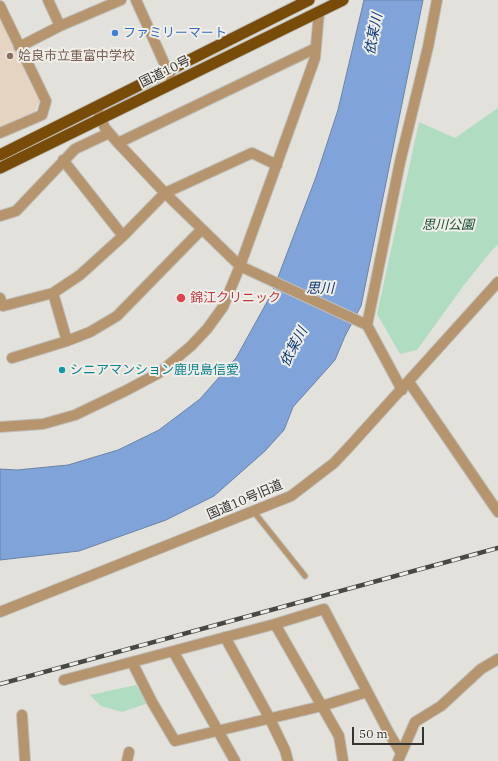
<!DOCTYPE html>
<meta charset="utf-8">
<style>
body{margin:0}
#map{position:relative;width:498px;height:761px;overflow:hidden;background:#e2e1dc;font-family:"IBM Plex Serif",serif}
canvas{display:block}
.scale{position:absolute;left:352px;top:727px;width:72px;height:18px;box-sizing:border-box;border:2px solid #333331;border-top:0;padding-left:5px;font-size:12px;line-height:14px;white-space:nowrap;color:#333331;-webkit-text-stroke:3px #f0eee9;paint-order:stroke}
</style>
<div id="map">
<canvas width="498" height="761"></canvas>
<div class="scale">50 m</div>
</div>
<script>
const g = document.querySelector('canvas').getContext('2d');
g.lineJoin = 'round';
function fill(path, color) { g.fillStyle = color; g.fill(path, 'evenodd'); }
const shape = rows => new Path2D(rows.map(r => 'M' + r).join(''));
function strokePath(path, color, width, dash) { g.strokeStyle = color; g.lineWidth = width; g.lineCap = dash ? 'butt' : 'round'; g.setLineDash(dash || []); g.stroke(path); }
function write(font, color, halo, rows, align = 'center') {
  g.font = font + ' "IBM Plex Serif","Noto Sans JP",serif'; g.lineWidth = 4; g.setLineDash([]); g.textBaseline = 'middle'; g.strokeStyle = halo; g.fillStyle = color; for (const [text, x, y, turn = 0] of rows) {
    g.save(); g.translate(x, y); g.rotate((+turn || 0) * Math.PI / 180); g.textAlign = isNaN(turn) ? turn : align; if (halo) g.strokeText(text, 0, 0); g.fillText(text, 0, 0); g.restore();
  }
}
const education = shape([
 [0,13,40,99,32,117,0,130]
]);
const green = shape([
 [498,108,498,245,492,250,464,285,417,350,400,354,377,314,419,122,455,138],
 [136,685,148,703,122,712,101,706,90,695]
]);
const water = shape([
 [364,0,423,0,361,306,345,336,335,360,293,407,284,430,265,451,214,496,166,520,79,551,0,560,0,469,17,470,68,465,118,450,159,430,200,399,236,358,272,293,316,177,338,110,364,0]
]);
const service = shape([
 [254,512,305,576]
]);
const minor = shape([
 [48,0,60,26],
 [0,6,46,101,42,115,0,133],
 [19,47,60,26,121,0],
 [96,107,105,128,118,143,165,193,240,266,367,325,402,390],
 [118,143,316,48],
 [63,160,123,236],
 [0,216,16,211,75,149,109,133],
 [202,229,117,316,90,332,67,341,53,293,80,275,123,236,165,193,252,153,277,165],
 [0,298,3,306,53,293],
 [367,325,400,162,428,47,437,0],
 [12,358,67,341],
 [409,382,498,512],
 [0,427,43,424,75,415,125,391,159,373,191,346,207,329,223,307,240,266,315,58,319,12],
 [275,624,339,736,343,761],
 [225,637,269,717,285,750,288,761],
 [173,651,235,761],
 [132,662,152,702,175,741,322,706,367,692],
 [64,680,275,624,324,609,389,733,401,753],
 [22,715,25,761],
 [127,761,129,752],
 [398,761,415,722,441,706,481,669,498,659]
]);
const tertiary = shape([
 [136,0,173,83],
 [0,612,291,496,334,463,349,447,498,282]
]);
const trunk = shape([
 [0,155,309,0],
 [0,168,343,0]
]);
const rail = shape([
 [0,684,498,548]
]);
const markers = [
 [115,33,4,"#3f7fe0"],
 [10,56,4,"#8d6e63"],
 [181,298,5,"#e0444e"],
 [62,370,4,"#0f9aa8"]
];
const shopNames = [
 ["ファミリーマート",123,33]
];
const educationNames = [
 ["姶良市立重富中学校",18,56]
];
const streetNames = [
 ["国道10号",165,72,-26],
 ["国道10号旧道",245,500,-23]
];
const parkNames = [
 ["思川公園",448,225]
];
const healthNames = [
 ["錦江クリニック",190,298]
];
const cultureNames = [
 ["シニアマンション鹿児島信愛",70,370]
];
const waterNames = [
 ["依某川",374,34,-79],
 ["思川",320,289],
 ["依某川",294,347,-62]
];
fill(education, '#e6d4c3');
fill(green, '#b0ddc1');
fill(water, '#80a4da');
strokePath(water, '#6982a7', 1);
strokePath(service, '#bfbeba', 7);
strokePath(minor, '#bfbeba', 12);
strokePath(tertiary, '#bfbeba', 12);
strokePath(trunk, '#bfbeba', 13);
strokePath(service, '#b6946d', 5);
strokePath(minor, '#b6946d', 10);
strokePath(tertiary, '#b6946d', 10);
strokePath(trunk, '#784b08', 11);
strokePath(rail, '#474744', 4.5);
strokePath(rail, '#f0eee9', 3, [9]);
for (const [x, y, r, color] of markers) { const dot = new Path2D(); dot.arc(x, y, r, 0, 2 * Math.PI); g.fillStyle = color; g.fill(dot); strokePath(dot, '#f0eee9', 1.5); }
write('13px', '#366cbe', '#f0eee9', shopNames, 'left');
write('13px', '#785e54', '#f0eee9', educationNames, 'left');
write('13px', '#333331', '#f0eee9', streetNames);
write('italic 13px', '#15492f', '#f0eee9', parkNames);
write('13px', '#be3a42', '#f0eee9', healthNames, 'left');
write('13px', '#0d838f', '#f0eee9', cultureNames, 'left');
write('italic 14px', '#0d3b7b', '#f0eee9', waterNames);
</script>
